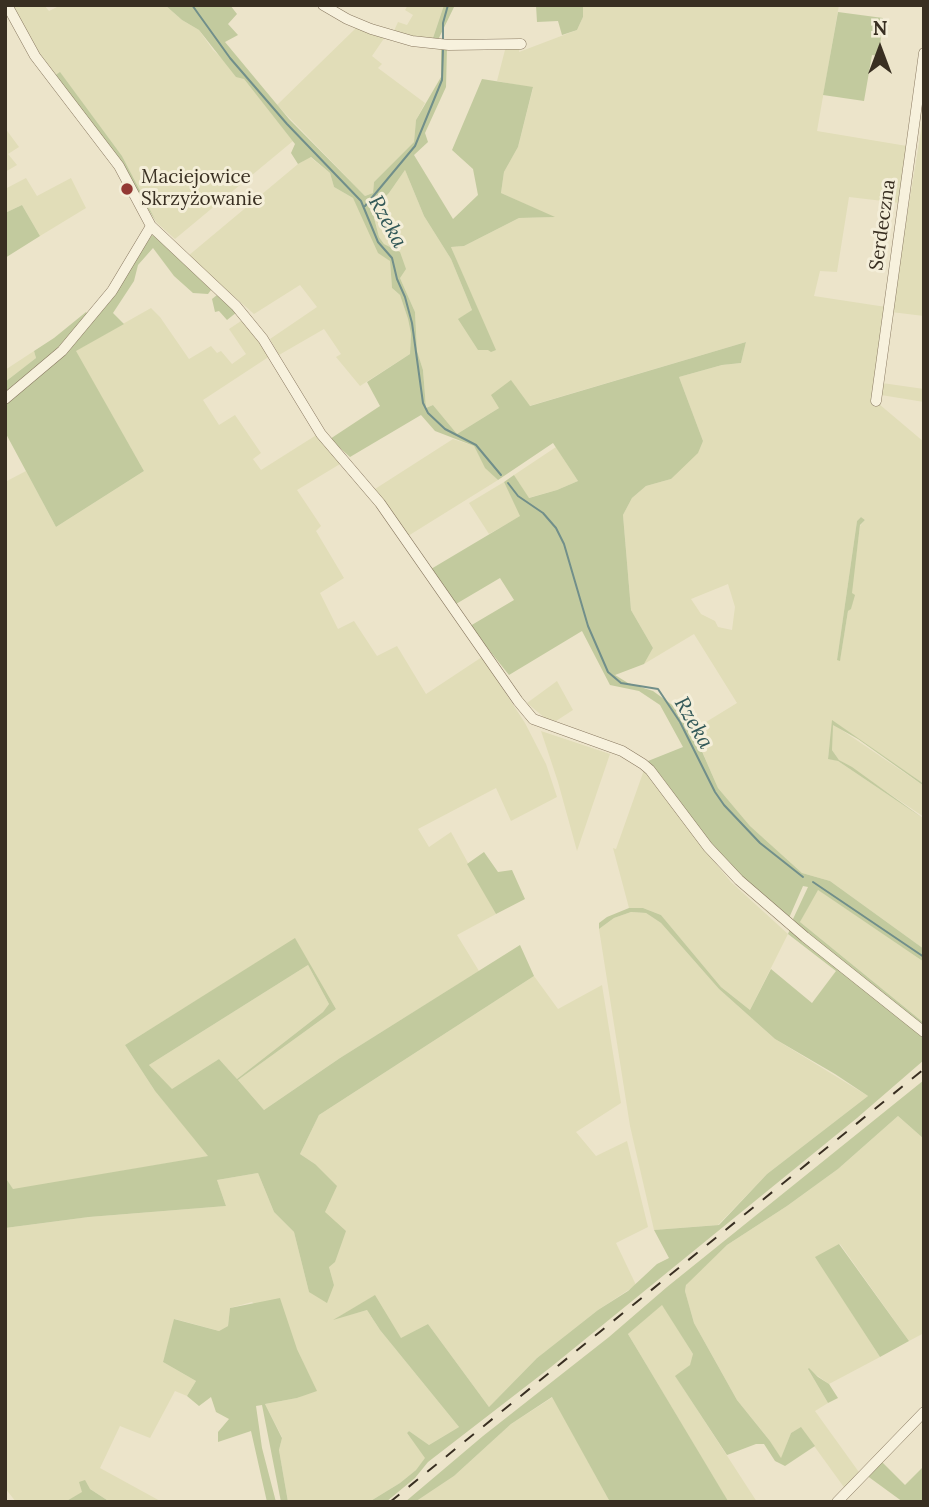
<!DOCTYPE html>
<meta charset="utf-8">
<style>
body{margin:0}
#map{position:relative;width:929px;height:1507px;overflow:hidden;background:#ece4ca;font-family:Lora,serif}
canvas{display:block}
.frame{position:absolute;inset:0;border:7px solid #392f22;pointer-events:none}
.north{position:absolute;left:845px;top:14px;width:70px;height:70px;-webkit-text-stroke:5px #f4eed9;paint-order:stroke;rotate:0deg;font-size:19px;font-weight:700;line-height:28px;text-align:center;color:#392f22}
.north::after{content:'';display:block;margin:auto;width:24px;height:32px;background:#392f22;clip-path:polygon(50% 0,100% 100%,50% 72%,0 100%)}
</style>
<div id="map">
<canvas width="929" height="1507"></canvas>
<div class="frame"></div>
<div class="north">N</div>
</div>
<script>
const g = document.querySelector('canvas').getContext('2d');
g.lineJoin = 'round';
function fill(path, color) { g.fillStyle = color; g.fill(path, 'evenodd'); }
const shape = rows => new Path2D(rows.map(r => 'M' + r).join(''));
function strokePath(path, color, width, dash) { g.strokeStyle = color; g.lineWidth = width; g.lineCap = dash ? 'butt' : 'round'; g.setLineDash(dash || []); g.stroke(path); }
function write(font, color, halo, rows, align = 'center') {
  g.font = font + ' Lora,serif'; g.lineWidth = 6; g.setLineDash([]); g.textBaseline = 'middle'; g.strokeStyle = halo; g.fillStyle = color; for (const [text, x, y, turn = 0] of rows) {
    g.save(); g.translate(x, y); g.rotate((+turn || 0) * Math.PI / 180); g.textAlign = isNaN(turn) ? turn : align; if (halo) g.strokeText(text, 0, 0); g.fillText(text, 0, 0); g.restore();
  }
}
const farmland = shape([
 [13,5,44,5,49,11,61,5,165,5,182,20,199,30,213,50,244,79,293,141,175,239,157,223,122,156,60,73,54,75,15,15],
 [408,5,444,5,432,41,393,33,398,22,407,25,413,15,405,10],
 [583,5,839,5,817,131,907,146,900,203,849,197,837,272,820,271,814,296,886,307,874,407,879,404,924,442,924,784,832,721,833,724,924,786,924,817,839,760,832,750,830,741,828,758,838,761,924,819,924,949,830,881,802,873,750,826,718,788,693,730,737,703,694,634,644,664,653,648,631,610,623,515,632,498,646,486,671,479,703,441,679,377,722,365,741,363,746,342,529,406,511,381,499,408,457,434,433,405,426,408,423,370,417,351,415,312,400,278,400,252,384,244,379,237,372,209,389,193,405,170,424,216,451,259,472,310,459,319,488,350,495,350,451,247,464,246,519,218,553,217,501,193,504,172,518,147,533,88,497,81,506,46,520,46,519,52,577,30,583,17],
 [861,517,865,520,860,526,851,594,854,595,851,608,848,611,840,660,837,660,857,521],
 [728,584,735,607,732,630,718,627,715,621,701,614,691,599],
 [356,28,385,37,372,56,382,64,378,68,425,103,416,120,414,142,374,182,373,193,365,196,277,105],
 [924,102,924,316,891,312,921,131],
 [5,128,19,147,8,154,17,165,5,172],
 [310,157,330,173,334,187,353,198,390,261,392,288,400,295,408,319,411,334,410,354,360,386,336,357,341,354,324,329,279,355,270,339,317,307,300,285,254,314,188,256,298,164],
 [26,178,37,196,71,178,86,208,40,236,22,205,5,213,5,189],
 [151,308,160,317,189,359,211,346,217,353,221,351,232,364,246,354,229,329,244,319,270,356,203,400,219,425,235,415,261,453,253,459,261,470,318,434,340,464,297,490,321,526,316,531,344,578,320,593,338,629,354,621,377,656,397,646,426,694,482,657,525,723,546,764,557,797,511,821,496,788,418,829,429,847,451,832,496,914,457,935,479,971,340,1058,264,1110,238,1080,336,1009,295,939,125,1045,155,1091,209,1156,13,1190,5,1177,5,482,26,471,56,527,144,471,75,351],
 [34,351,36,358,5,382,5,370],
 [882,383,924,389,924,402,881,395],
 [453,439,474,446,485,467,498,480,408,536,375,489],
 [556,447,578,481,557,490,528,498,514,475],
 [504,482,521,516,489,534,469,503],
 [557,681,573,710,556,721,545,718,527,703],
 [541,731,610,754,577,851,558,782],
 [644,770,698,842,731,882,788,934,750,1010,721,987,661,915,643,908,629,908,613,848,616,849],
 [817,889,924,962,924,1023,800,922],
 [631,912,646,913,661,923,719,989,775,1039,868,1096,767,1174,718,1225,654,1230,630,1126,599,929,614,918],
 [308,965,329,1004,323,1012,237,1079,219,1059,172,1090,149,1065],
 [534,976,558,1009,602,985,621,1103,576,1132,596,1156,627,1141,648,1227,616,1243,636,1285,598,1310,537,1358,489,1407,428,1324,401,1339,374,1296,337,1318,367,1310,380,1330,459,1427,429,1445,409,1431,407,1433,426,1458,416,1470,400,1483,369,1502,288,1502,279,1450,282,1437,265,1404,297,1398,316,1390,297,1349,252,1302,230,1308,228,1326,219,1331,175,1319,163,1362,196,1381,187,1396,175,1391,150,1438,120,1426,100,1468,162,1502,110,1502,90,1489,65,1502,16,1502,5,1488,5,1228,89,1217,226,1206,217,1180,258,1173,274,1212,294,1232,309,1292,334,1285,329,1267,325,1212,315,1164,300,1154,319,1115],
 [898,1116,924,1139,924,1333,909,1341,840,1244,816,1257,880,1357,829,1384,808,1369,828,1403,815,1411,861,1475,846,1490,801,1428,791,1433,781,1459,770,1441,737,1400,694,1323,685,1291,687,1282,727,1245,787,1206,838,1169],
 [662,1304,693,1354,693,1360,690,1365,676,1377,757,1502,726,1502,727,1500,628,1334],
 [553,1397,610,1502,415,1502,454,1476,511,1424]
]);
const green = shape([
 [165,5,230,5,237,14,228,24,238,35,225,42,289,119,365,196,373,193,374,182,414,142,416,120,441,77,441,46,447,47,446,87,425,133,428,142,414,155,453,219,478,195,473,169,452,150,482,79,533,87,518,147,504,172,501,193,555,217,519,218,464,246,451,247,496,350,491,352,488,350,478,350,458,319,472,310,451,259,424,216,405,170,389,193,372,210,379,237,384,244,400,252,406,269,400,278,415,312,417,351,423,370,426,408,433,405,457,434,499,408,491,395,511,380,530,406,746,342,741,363,722,365,679,377,703,441,698,453,671,479,646,486,632,498,623,515,631,610,653,648,644,664,615,675,628,683,653,691,686,715,718,788,750,826,802,873,830,881,924,949,924,962,818,890,800,922,924,1023,924,1029,795,924,793,919,808,887,803,886,789,918,785,917,718,854,662,777,648,761,683,747,660,705,639,691,610,685,582,631,509,675,470,626,514,600,500,578,456,604,431,569,520,516,504,482,514,475,529,498,557,490,578,481,553,443,498,480,485,468,474,446,435,431,421,415,350,457,330,439,380,406,367,382,410,354,411,334,408,319,400,295,392,288,390,261,378,253,353,198,334,187,330,173,311,157,298,164,291,153,295,144,244,79,236,77,199,30,182,20],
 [444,5,455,5,437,42,432,41],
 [536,5,583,5,583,17,577,30,562,35,558,21,537,22],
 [838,12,883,18,879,56,872,55,864,101,823,95],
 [60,72,122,156,157,223,104,139,54,76],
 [22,205,40,236,5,258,5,213],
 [152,235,168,244,211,290,208,294,193,293,174,276,153,248,138,265,134,281,113,313,124,324,76,351,144,471,56,527,5,432,5,402,64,353,131,267],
 [217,295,237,312,227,320,219,311,215,312,212,299],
 [86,312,88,315,50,356,5,393,5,382,36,358,34,351,54,338],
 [861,517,865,520,860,525,852,593,855,595,851,609,848,611,840,661,837,660,857,521],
 [832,720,924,784,924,786,858,739,833,725,832,750,839,760,852,767,924,819,838,761,828,759],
 [484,852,498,872,512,870,525,899,496,914,467,864],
 [629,908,643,908,661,915,721,987,750,1010,771,969,812,1003,836,971,788,934,790,929,924,1037,924,1060,857,1118,551,1367,428,1462,415,1478,386,1502,369,1502,400,1483,416,1470,425,1458,407,1433,409,1431,429,1445,459,1427,380,1330,367,1310,333,1320,375,1295,401,1338,428,1324,489,1407,537,1358,598,1310,628,1291,657,1264,669,1258,654,1230,719,1225,767,1174,868,1096,835,1074,775,1039,719,989,661,923,646,913,631,912,614,918,599,929,599,923,607,917],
 [295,938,336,1009,238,1080,264,1110,340,1058,520,945,534,976,319,1115,300,1154,315,1164,337,1186,325,1212,346,1231,335,1262,329,1267,334,1285,327,1303,309,1292,294,1232,274,1212,258,1173,217,1180,226,1206,89,1217,5,1228,5,1177,13,1189,208,1156,155,1091,125,1045],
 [308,965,329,1004,323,1012,237,1079,219,1059,172,1089,149,1065],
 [924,1080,924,1139,898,1116,838,1169,787,1206,727,1245,686,1285,685,1291,694,1323,737,1400,770,1441,781,1458,791,1433,801,1427,815,1446,785,1466,775,1461,764,1444,756,1444,727,1455,675,1376,690,1365,693,1354,662,1305,628,1334,728,1501,610,1502,552,1397,511,1424,454,1476,415,1502,405,1502,483,1436,609,1337,667,1287],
 [839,1244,909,1341,880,1357,815,1257],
 [280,1298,297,1349,317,1391,297,1398,265,1404,282,1438,279,1450,288,1502,281,1502,262,1405,256,1406,262,1448,276,1502,267,1502,251,1431,218,1442,218,1432,229,1419,216,1412,211,1397,199,1406,187,1396,196,1381,163,1362,174,1319,219,1331,228,1326,230,1308],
 [809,1368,818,1377,829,1384,838,1398,828,1403,808,1369],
 [880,1460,905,1485,924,1466,924,1502,903,1502,866,1475],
 [85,1480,90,1489,110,1502,65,1502,82,1492,79,1482]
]);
const stream = shape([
 [192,5,230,58,287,124,361,201,378,242,392,258,397,279,405,297,412,323,423,403,428,413,445,429,476,445,501,475],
 [443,39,443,23,448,5],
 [365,206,415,146,442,80,443,50],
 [508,483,518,496,543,513,556,528,564,544,588,626,608,672,621,683,658,689,680,722,715,792,724,805,760,843,803,877],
 [813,882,924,957]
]);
const minor = shape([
 [7,5,35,56,119,166,151,226,236,306,263,339,321,434,380,503,518,701,533,719,622,751,643,764,650,770,708,847,739,880,805,937,924,1032],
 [323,5,347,19,371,29,412,41,449,45,521,44],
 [5,399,62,351,112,291,151,226],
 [876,401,924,53],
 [837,1502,924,1412]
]);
const rail = shape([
 [390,1502,924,1069]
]);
const markers = [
 [127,189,7,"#933934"]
];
const poiNames = [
 ["Maciejowice",141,178],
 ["Skrzyżowanie",141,200]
];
const streetNames = [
 ["Serdeczna",883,225,-82]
];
const waterNames = [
 ["Rzeka",387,222,61],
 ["Rzeka",693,723,60]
];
fill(farmland, '#e1ddb8');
fill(green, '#c2ca9e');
strokePath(stream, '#718f8a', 2);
strokePath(minor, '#887860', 11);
strokePath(minor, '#f7f1dd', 10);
strokePath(rail, '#392f22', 2, [12, 12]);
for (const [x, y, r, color] of markers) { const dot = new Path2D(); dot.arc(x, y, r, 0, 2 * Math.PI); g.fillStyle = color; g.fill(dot); strokePath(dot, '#f4eed9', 2.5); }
write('19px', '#392f22', '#f4eed9', poiNames, 'left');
write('19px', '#392f22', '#f4eed9', streetNames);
write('italic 21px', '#325858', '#f4eed9', waterNames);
</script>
